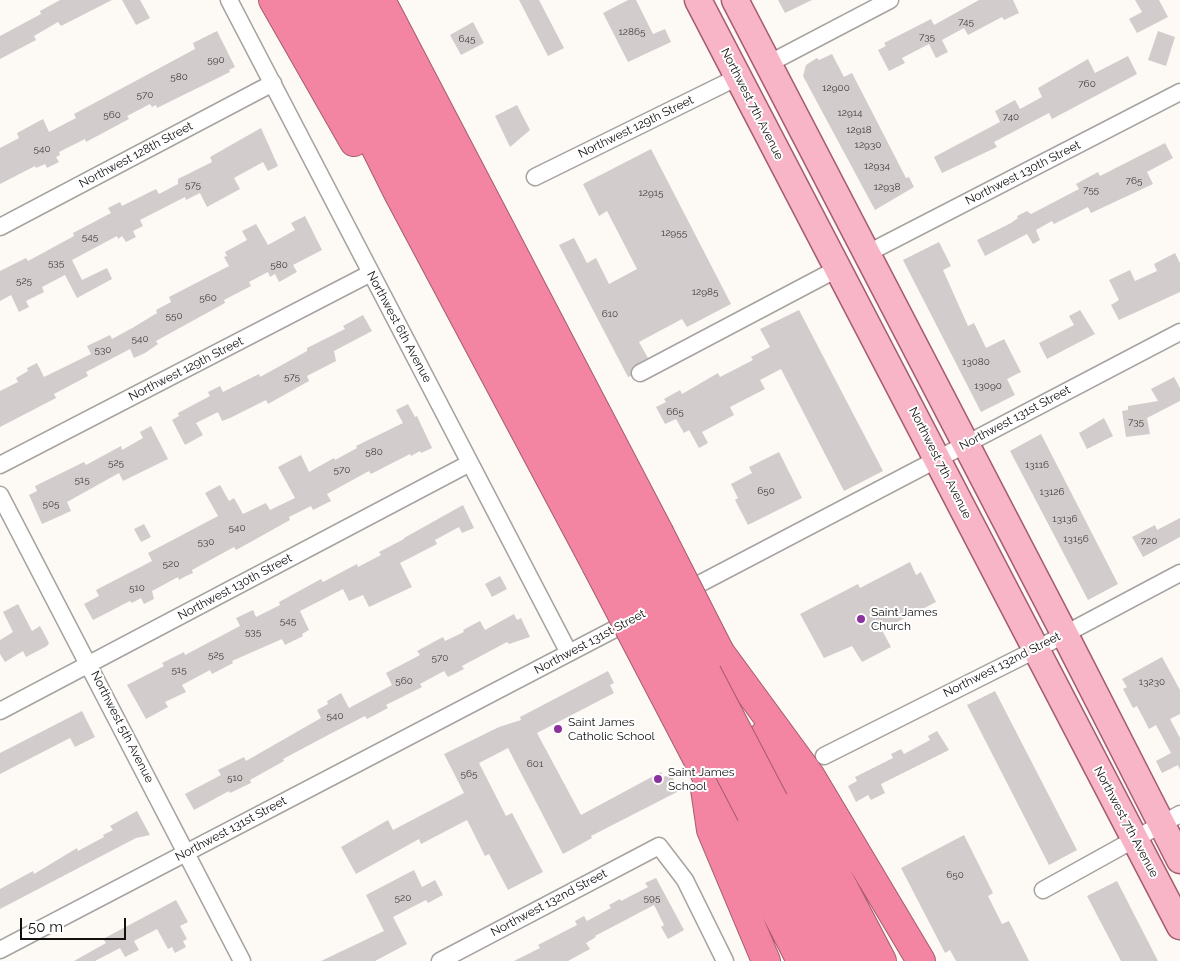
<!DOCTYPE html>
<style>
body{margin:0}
#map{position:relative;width:1180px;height:961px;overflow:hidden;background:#fdf9f5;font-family:Raleway,sans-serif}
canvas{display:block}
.scale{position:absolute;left:20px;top:918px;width:106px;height:22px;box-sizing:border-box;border:2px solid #131110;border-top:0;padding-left:6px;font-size:15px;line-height:18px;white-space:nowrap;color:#131110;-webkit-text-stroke:4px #fff;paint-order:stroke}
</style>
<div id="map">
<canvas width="1180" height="961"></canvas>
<div class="scale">50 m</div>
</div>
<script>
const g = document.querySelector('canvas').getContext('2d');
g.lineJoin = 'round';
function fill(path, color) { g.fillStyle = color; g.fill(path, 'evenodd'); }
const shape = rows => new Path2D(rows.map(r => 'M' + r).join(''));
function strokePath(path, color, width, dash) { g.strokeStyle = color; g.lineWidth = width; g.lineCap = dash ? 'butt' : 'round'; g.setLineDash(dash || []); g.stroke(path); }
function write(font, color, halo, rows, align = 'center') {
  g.font = font + ' Raleway,sans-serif'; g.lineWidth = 4; g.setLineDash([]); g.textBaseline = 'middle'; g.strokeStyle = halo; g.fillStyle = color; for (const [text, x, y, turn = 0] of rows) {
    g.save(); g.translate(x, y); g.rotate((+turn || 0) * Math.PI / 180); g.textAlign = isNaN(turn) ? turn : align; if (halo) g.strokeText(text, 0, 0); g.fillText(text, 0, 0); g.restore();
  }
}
const building = shape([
 [60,0,112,0,61,26,58,22,34,36,36,40,0,59,0,36,41,14,40,11],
 [122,0,140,0,150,18,136,25],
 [519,0,539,0,564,48,548,56],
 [628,0,636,0,653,34,665,29,671,42,628,62,603,13],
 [778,0,812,0,785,13],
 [979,0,1013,0,1019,13,1004,20,1002,17,968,35,964,28,942,40,948,52,936,58,929,44,902,58,905,63,889,71,878,50,886,46,884,43,931,19,934,25],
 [1135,0,1159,0,1168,17,1137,33,1129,19,1142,12],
 [473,22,484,43,461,55,450,35],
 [217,31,235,67,229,70,230,72,157,108,156,105,152,107,150,104,127,116,129,119,86,142,85,139,59,152,60,155,56,157,59,162,47,168,45,164,36,168,35,166,0,184,0,148,19,138,17,133,43,119,49,132,76,118,74,114,195,49,193,43],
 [1158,31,1175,37,1166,66,1148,60],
 [832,54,844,77,852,73,906,178,909,177,914,187,875,210,803,76,806,65,817,58,819,60],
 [1128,56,1137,74,1052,119,1049,113,994,142,997,147,942,173,934,157,1000,122,995,111,1015,100,1020,109,1042,97,1038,88,1088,59,1095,73],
 [517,105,530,130,510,147,495,116],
 [261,128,278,166,268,171,263,162,234,178,240,189,207,207,200,193,186,200,185,197,140,220,143,226,133,231,136,237,126,242,122,236,118,239,117,236,72,260,82,280,107,268,112,279,77,298,65,275,42,287,44,292,26,301,29,307,19,312,11,295,0,301,0,271,26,258,28,261,74,236,73,233,111,213,108,208,120,202,122,206,156,189,159,194,178,184,178,179,212,162,210,157],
 [1165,143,1173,158,1147,172,1153,184,1091,213,1088,207,1054,224,1052,221,1036,230,1040,240,1033,244,1027,234,985,256,977,240,1011,223,1018,218,1017,216,1027,211,1031,214,1079,189,1076,184,1098,172,1100,176],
 [651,149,731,304,687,327,682,319,639,342,648,358,632,367,631,376,628,377,559,245,574,238,587,263,596,258,609,284,637,269,607,211,599,216,583,184],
 [305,216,322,250,293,265,297,272,279,282,275,274,270,277,268,272,249,282,251,286,224,300,225,303,156,341,158,344,145,353,134,358,130,349,86,372,88,376,54,394,56,398,0,427,0,391,18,382,16,378,28,371,27,368,37,363,44,377,91,354,87,346,110,335,112,339,134,327,157,313,156,310,171,302,169,297,229,266,224,257,227,256,225,252,247,240,242,231,256,224,268,245,295,230,291,223],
 [939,242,951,266,943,270,968,326,974,323,986,348,1004,339,1021,372,1007,379,1015,395,981,412,903,260],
 [1175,253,1180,263,1180,292,1119,320,1111,305,1119,300,1109,280,1130,270,1135,281,1157,271,1154,264],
 [799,310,883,471,844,491,781,369,760,380,765,389,730,407,734,415,702,432,708,443,699,448,689,430,684,433,676,419,665,424,656,407,666,402,664,399,680,390,682,394,718,373,720,377,753,360,751,357,770,347,760,329],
 [1080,310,1095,334,1047,359,1039,343,1074,325,1069,316],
 [363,315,372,331,334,351,336,361,307,376,309,381,268,404,266,400,230,418,222,421,218,412,196,423,203,435,185,445,172,420,179,416,178,413,210,396,208,392,220,386,223,392,259,374,260,377,307,351,307,348,345,329,343,326],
 [1174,377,1180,388,1180,401,1147,418,1150,434,1126,437,1122,411,1128,410,1128,406,1158,401,1151,389],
 [408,404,415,417,417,416,432,448,421,453,420,451,411,456,410,454,371,474,369,471,327,494,331,501,313,510,311,506,289,517,290,520,256,539,236,550,234,547,192,570,193,573,186,576,179,580,178,577,152,591,154,599,144,604,141,598,132,603,130,601,93,620,84,604,99,596,96,590,152,561,148,553,218,516,205,493,220,485,229,501,234,498,243,514,266,503,270,510,295,498,278,467,301,455,309,472,334,458,335,460,357,448,356,446,403,423,396,410],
 [1104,418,1113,436,1087,449,1079,433],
 [151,426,168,459,123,481,119,473,67,502,71,511,42,524,29,495,37,491,35,486,84,462,86,465,121,446,122,450,143,438,140,432],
 [1041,434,1118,584,1088,600,1010,451],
 [779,452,802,498,748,525,735,500,738,498,731,484,752,473,749,467],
 [463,505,474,528,462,533,459,527,435,540,437,544,400,563,412,587,369,607,363,595,349,601,343,589,300,611,309,630,302,634,303,636,285,645,282,639,232,661,233,663,212,674,210,670,182,685,186,692,165,702,168,707,146,719,127,685,164,666,162,663,184,652,185,655,240,626,236,618,253,610,256,617,280,605,279,602,321,579,323,582,357,564,358,567,381,555,379,552,404,539,404,538],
 [1180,518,1180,537,1143,557,1132,537,1155,525,1157,530],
 [144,524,151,537,141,542,134,529],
 [910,562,916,575,921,572,936,602,882,630,891,647,862,662,852,646,824,658,800,614,858,584,860,588],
 [500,576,507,589,492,597,485,584],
 [18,604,32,631,40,626,49,643,47,646,26,657,23,651,5,662,0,654,0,640,13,632,3,612],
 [514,614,517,620,521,618,530,637,509,644,507,642,462,666,464,669,448,677,444,671,420,684,422,687,386,705,388,708,367,719,365,716,330,734,283,759,284,761,250,780,251,783,230,793,229,791,194,810,185,794,221,775,218,770,244,757,246,761,321,718,317,710,328,704,327,701,341,693,349,708,392,685,386,673,420,655,417,651,443,637,445,641,464,632,463,630,480,621,485,630],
 [1162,657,1180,690,1180,714,1170,719,1180,738,1180,770,1178,765,1162,773,1156,761,1171,753,1156,725,1149,729,1137,706,1133,708,1123,689,1127,687,1122,679],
 [608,671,614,683,610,685,614,693,537,733,581,815,661,772,663,777,671,774,679,791,591,836,592,838,563,854,508,748,479,763,506,816,512,813,543,872,508,890,489,854,485,856,467,820,421,844,419,839,356,874,341,847,388,820,393,830,464,793,444,754,499,727,521,720,520,717],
 [995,691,1077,850,1049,865,967,705],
 [82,711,95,737,75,747,70,738,0,774,0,753],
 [937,731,949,750,881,784,885,793,871,800,868,795,856,802,848,786,857,781,855,777,893,758,891,754,901,749,904,754,930,740,928,736],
 [137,811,150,835,136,838,0,909,0,889,33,871,34,874,77,848,78,851,104,837,103,835,113,830,110,826],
 [964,835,993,893,988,896,1002,924,1009,921,1029,961,956,961,950,950,945,953,901,868],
 [414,870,422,887,435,880,443,895,428,903,426,900,393,917,407,944,375,961,321,961,384,931,366,895],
 [656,878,684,930,668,939,661,927,664,925,654,905,595,936,596,937,586,943,590,949,568,961,514,961,540,948,538,945,577,925,575,921,584,916,587,921,611,908,609,905,620,899,621,901,648,887,645,883],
 [1117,881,1158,961,1121,961,1087,896],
 [176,900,188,922,180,926,187,939,183,941,186,947,175,953,172,947,168,949,157,929,134,941,139,950,125,957,120,948,95,961,74,961,106,943,103,939]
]);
const minor = shape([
 [229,0,569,653],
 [768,64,890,0],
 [535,177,738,77],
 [0,227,273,83],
 [866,254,1180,92],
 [640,373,837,269],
 [0,465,371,273],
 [0,495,242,961],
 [682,593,1180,332],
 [0,711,470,463],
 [824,756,1035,650,1180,573],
 [1043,890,1180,814],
 [0,950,634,619],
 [440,961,659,846,685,880,725,961]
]);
const primary = shape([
 [698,0,1180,926],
 [735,0,1064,633,1180,860]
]);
const motorway = shape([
 [273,0,354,142],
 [302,0,399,195,596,565],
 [327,0,616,554],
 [357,0,639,542],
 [381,0,659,532],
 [720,652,810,775,921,961],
 [764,735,882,961],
 [703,770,801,961],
 [705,789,711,830,766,961],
 [774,801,857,961],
 [751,814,828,961]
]);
const motorwayBridge = shape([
 [659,532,720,652],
 [639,542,774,801],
 [616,554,751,814],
 [596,565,703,770]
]);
const markers = [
 [861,619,5,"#8b329e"],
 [558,729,5,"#8b329e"],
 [658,779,5,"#8b329e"]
];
const numberNames = [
 ["745",966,22],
 ["12865",632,32],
 ["735",927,37],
 ["645",467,39],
 ["590",216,60],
 ["580",179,77],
 ["760",1087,84],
 ["12900",836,88],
 ["570",145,95],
 ["12914",850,113],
 ["560",112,115],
 ["740",1011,117],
 ["12918",859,130],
 ["12930",868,145],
 ["540",42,149],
 ["12934",877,166],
 ["765",1134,181],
 ["575",193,185],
 ["12938",887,187],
 ["755",1091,190],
 ["12915",651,193],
 ["12955",674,233],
 ["545",90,237],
 ["535",56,263],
 ["580",279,265],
 ["525",24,281],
 ["12985",705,292],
 ["560",208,298],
 ["610",610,314],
 ["550",174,316],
 ["540",140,339],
 ["530",103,350],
 ["13080",976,362],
 ["575",292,377],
 ["13090",988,386],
 ["665",675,412],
 ["735",1136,422],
 ["580",374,452],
 ["525",116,463],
 ["13116",1037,465],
 ["570",342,470],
 ["515",82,480],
 ["650",766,491],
 ["13126",1052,492],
 ["505",51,504],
 ["13136",1065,519],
 ["540",237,528],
 ["13156",1076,539],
 ["720",1149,541],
 ["530",206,542],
 ["520",171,564],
 ["510",137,588],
 ["545",288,621],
 ["535",253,632],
 ["525",216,655],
 ["570",440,658],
 ["515",179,670],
 ["560",404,681],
 ["13230",1152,682],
 ["540",335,716],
 ["601",535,764],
 ["565",469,774],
 ["510",235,778],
 ["650",955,875],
 ["520",403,898],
 ["595",652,898]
];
const streetNames = [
 ["Northwest 7th Avenue",752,104,63],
 ["Northwest 129th Street",636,127,-26],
 ["Northwest 128th Street",136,155,-28],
 ["Northwest 130th Street",1023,173,-27],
 ["Northwest 6th Avenue",399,327,62],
 ["Northwest 129th Street",186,369,-27],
 ["Northwest 131st Street",1015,418,-28],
 ["Northwest 7th Avenue",940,463,63],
 ["Northwest 130th Street",235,587,-28],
 ["Northwest 131st Street",590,642,-28],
 ["Northwest 132nd Street",1002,665,-27],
 ["Northwest 5th Avenue",122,727,63],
 ["Northwest 7th Avenue",1126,822,62],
 ["Northwest 131st Street",231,829,-28],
 ["Northwest 132nd Street",549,903,-28]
];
const poiNames = [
 ["Saint James",871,612],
 ["Church",871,626],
 ["Saint James",568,722],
 ["Catholic School",568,736],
 ["Saint James",668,772],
 ["School",668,786]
];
fill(building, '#d2cdcc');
strokePath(minor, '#a6a29f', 19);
strokePath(primary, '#a55c6f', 29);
strokePath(motorway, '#a55c6f', 30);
strokePath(minor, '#fff', 16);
strokePath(primary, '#f8b5c7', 26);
strokePath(motorway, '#f384a2', 28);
strokePath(motorwayBridge, '#a55c6f', 30, []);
strokePath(motorwayBridge, '#f384a2', 28);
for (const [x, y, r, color] of markers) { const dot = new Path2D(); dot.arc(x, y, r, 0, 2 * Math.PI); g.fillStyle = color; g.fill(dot); strokePath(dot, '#fff', 2); }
write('10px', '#43403f', null, numberNames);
write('12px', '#131110', '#fff', streetNames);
write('12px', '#131110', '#fff', poiNames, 'left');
</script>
